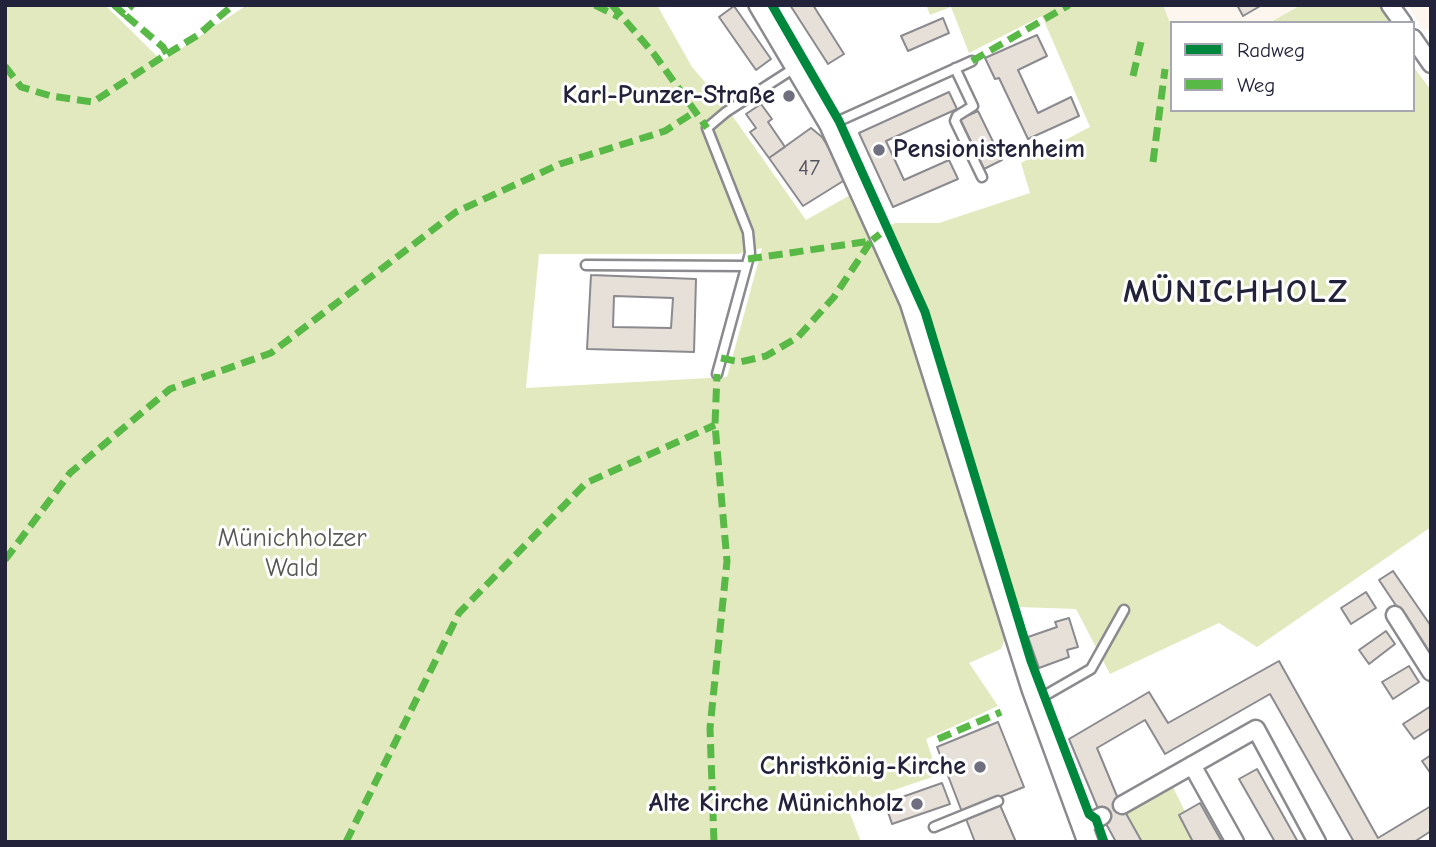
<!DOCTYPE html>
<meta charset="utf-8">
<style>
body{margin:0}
#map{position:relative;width:1436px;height:847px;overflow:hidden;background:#fff;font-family:"Comic Neue",sans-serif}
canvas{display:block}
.frame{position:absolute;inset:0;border:7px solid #22223b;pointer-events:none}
.legend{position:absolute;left:1170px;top:21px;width:245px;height:91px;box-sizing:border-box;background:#fff;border:2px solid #a7a7b1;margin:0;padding:9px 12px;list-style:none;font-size:21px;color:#22223b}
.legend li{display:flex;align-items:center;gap:14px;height:35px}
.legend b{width:35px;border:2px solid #a7a7b1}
</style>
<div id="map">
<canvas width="1436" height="847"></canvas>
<div class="frame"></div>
<ul class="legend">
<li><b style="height:9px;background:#00873e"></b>Radweg</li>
<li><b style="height:9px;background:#58b947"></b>Weg</li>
</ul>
</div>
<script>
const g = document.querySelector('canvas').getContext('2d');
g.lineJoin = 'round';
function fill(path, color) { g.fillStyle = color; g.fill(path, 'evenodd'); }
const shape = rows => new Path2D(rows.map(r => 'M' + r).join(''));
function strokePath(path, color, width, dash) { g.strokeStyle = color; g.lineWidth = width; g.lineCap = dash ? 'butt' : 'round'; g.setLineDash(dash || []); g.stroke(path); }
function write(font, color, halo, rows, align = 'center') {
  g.font = font + ' "Comic Neue",sans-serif'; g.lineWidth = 6; g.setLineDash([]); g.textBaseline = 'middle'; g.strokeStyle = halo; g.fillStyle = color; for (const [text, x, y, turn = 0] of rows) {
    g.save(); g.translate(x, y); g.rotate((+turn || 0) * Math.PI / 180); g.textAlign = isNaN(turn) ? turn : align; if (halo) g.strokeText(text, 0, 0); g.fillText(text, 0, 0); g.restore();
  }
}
const built = shape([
 [1163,5,1301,5,1269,23,1172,23,1172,28],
 [1408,5,1431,5,1431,27,1424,32]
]);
const green = shape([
 [5,5,105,5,162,61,247,5,657,5,692,67,724,104,806,220,852,194,871,235,895,223,939,223,1030,193,1021,163,1090,127,1042,16,969,53,951,7,930,15,926,5,1163,5,1172,28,1172,110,1413,110,1413,66,1431,90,1431,527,1257,647,1219,623,1110,674,1076,609,1018,607,1001,649,969,663,998,706,926,739,938,775,847,806,861,842,5,842],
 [762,248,727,377,526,388,539,254,738,254],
 [1301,5,1380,5,1389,23,1269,23],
 [1169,779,1200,842,1142,842,1125,811]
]);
const building = shape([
 [790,5,813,5,844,54,828,64,790,5],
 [1237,5,1262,5,1243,16,1237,5],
 [734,6,771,59,756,70,719,17,734,6],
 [943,18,949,33,908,51,901,36,943,18],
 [1037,35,1047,56,1018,70,1038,113,1071,97,1079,116,1028,139,999,78,995,79,985,58,1037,35],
 [949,92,957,109,886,141,904,180,949,160,958,179,893,207,859,133,949,92],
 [761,104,772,119,768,122,785,147,769,158,750,132,756,128,746,114,761,104],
 [978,111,1002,160,984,169,960,119,978,111],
 [811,128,822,137,848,178,803,206,769,158,811,128],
 [591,275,696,279,694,352,587,349,591,275],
 [614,296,673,298,671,328,613,327,614,296],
 [1393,571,1431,626,1431,658,1379,580,1393,571],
 [1366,592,1376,608,1351,624,1341,608,1366,592],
 [1069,618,1078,647,1067,650,1069,657,1039,668,1028,637,1057,627,1055,622,1069,618],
 [1386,631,1395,644,1369,664,1359,650,1386,631],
 [1279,661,1378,838,1431,806,1431,831,1414,842,1354,842,1270,694,1165,754,1145,720,1097,748,1119,801,1142,842,1116,842,1099,811,1069,739,1149,692,1168,723,1279,661],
 [1409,666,1419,682,1393,699,1382,682,1409,666],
 [1431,706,1431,728,1414,739,1403,724,1431,706],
 [998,722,1024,787,962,812,937,747,998,722],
 [1431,755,1431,774,1422,761,1431,755],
 [1257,769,1298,842,1275,842,1239,779,1257,769],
 [942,783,950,804,892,824,885,803,942,783],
 [1200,803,1222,842,1193,842,1179,815,1200,803],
 [1000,805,1016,842,975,842,966,819,1000,805]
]);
const service = shape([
 [955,68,973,106,957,116,955,121,982,177],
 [832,124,972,61],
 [586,265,746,266],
 [717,374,750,253,748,232,707,128,726,112,796,67],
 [1037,700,1091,669,1124,610],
 [934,827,998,801]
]);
const minor = shape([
 [1390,5,1403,23],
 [1413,38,1431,64],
 [1395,615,1431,672],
 [1192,765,1235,842],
 [1122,805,1256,729,1317,842],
 [1082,826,1102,816]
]);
const tertiary = shape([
 [759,5,830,125,910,302,1032,689,1088,842]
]);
const quiet = shape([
 [114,5,124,14,132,5],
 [595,5,619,17],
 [612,5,654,54,707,128],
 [167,54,198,35,233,5],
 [972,61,1069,5],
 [5,66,21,87,51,96,93,102,167,54,163,47,124,14],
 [1133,76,1141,42],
 [1153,162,1165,69],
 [748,259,871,241,880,234],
 [721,358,740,362,766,356,798,337,834,297,871,241],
 [5,560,70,473,170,389,271,353,456,212,560,164,665,131,696,111],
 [938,739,1001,712],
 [346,842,459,613,586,483,715,425],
 [714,842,710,728,727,561,715,425,717,374]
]);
const cycleway = shape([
 [772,5,839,121,925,312,1031,661,1089,814,1096,819,1104,842]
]);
const markers = [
 [789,96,7,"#6f6f80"],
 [879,150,7,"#6f6f80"],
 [980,767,7,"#6f6f80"],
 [917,804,7,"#6f6f80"]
];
const numberNames = [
 ["47",809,168]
];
const poiNames = [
 ["Karl-Punzer-Straße",775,96],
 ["Pensionistenheim",893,150,"left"],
 ["Christkönig-Kirche",966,767],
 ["Alte Kirche Münichholz",903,804]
];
const parkNames = [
 ["Münichholzer",292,539],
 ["Wald",292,569]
];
const districtNames = [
 ["MÜNICHHOLZ",1236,293]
];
fill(built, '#fcf6ef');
fill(green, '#e3e9bf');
fill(building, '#e7e0d8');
strokePath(building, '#8a8a8f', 2);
strokePath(service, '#8a8a8f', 13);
strokePath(minor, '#8a8a8f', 21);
strokePath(tertiary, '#8a8a8f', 24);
strokePath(service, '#fff', 8);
strokePath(minor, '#fff', 16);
strokePath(tertiary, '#fff', 19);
strokePath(quiet, '#58b947', 7, [14, 7]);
strokePath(cycleway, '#00873e', 9);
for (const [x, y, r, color] of markers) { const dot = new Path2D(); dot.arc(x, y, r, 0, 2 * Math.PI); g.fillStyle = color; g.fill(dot); strokePath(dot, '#fff', 2.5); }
write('23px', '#535262', null, numberNames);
write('bold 26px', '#22223b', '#fff', poiNames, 'right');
write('26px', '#555853', '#fff', parkNames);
g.letterSpacing = '2px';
write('bold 33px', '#22223b', '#fff', districtNames);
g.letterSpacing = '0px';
</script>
